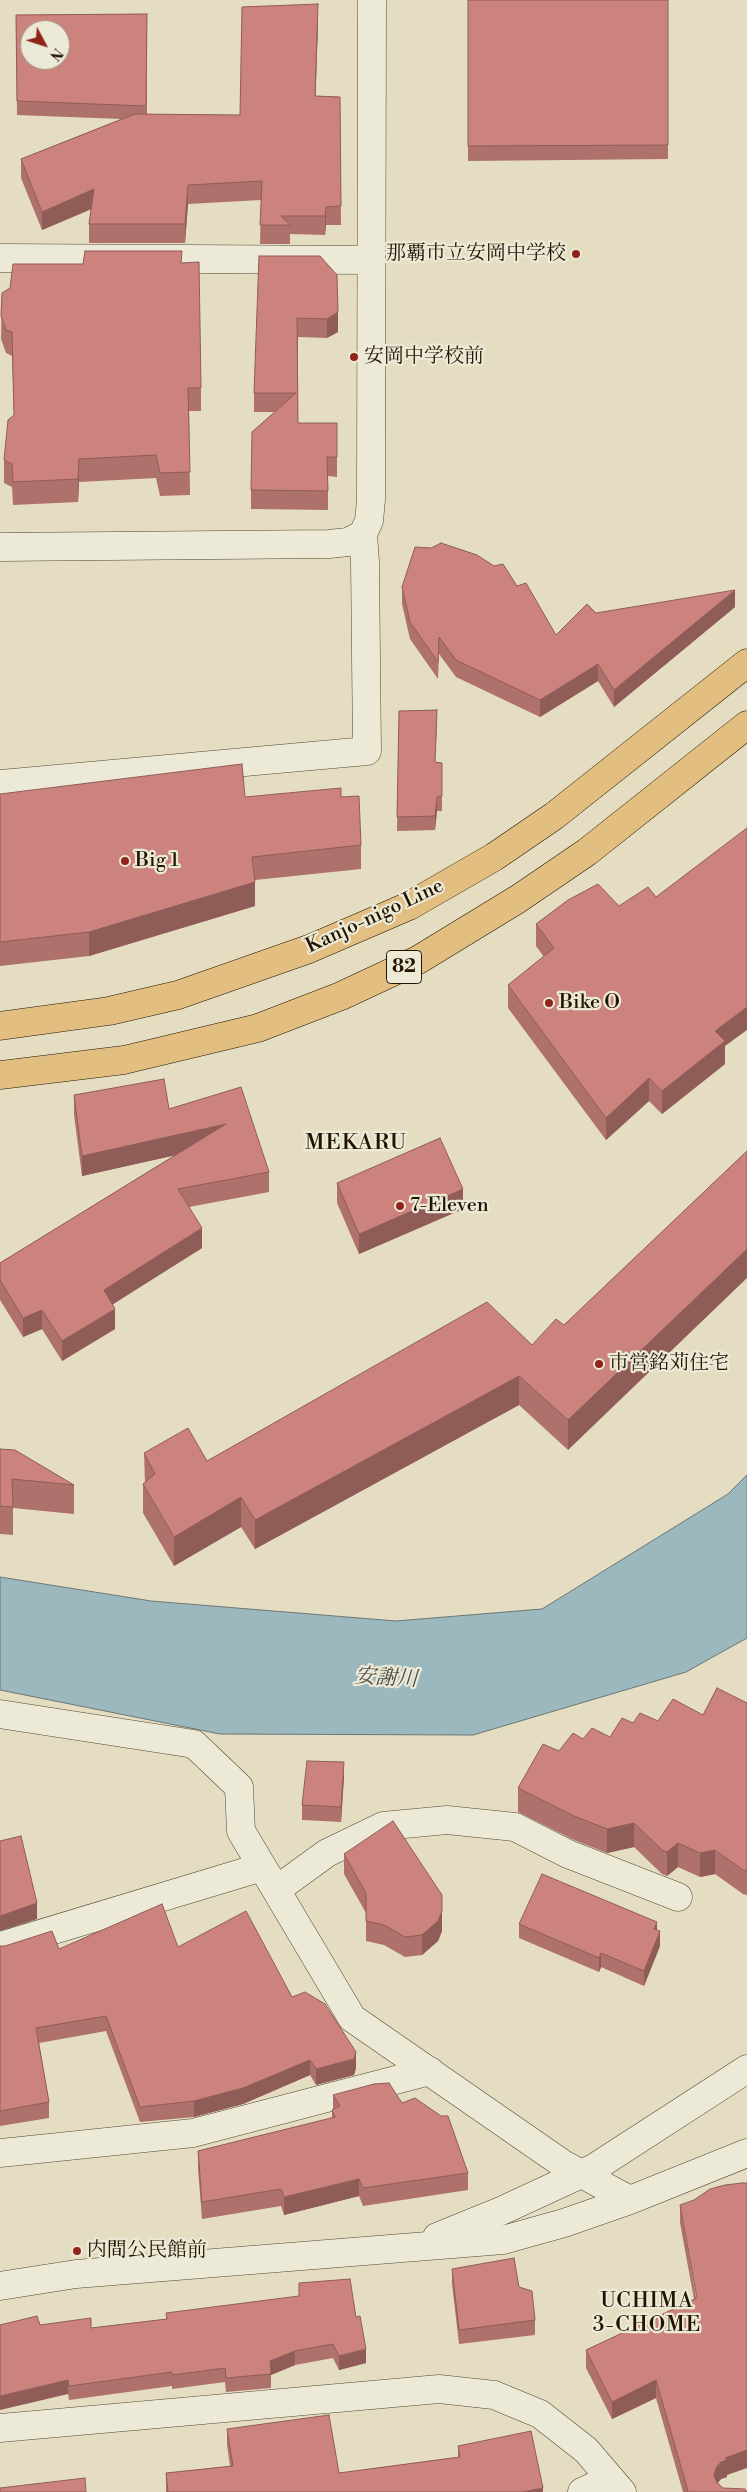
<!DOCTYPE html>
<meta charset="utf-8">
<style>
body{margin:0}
#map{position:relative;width:747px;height:2492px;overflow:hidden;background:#e4ddc2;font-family:"Libre Bodoni",serif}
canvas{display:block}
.north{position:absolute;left:20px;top:20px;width:50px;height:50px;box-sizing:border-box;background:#ede9d7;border:1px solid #9c9481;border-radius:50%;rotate:130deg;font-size:14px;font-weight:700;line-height:20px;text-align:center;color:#231401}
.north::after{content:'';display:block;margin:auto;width:18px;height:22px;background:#8f2418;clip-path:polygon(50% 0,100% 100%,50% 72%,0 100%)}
</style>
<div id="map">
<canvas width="747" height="2492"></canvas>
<div class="north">N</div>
</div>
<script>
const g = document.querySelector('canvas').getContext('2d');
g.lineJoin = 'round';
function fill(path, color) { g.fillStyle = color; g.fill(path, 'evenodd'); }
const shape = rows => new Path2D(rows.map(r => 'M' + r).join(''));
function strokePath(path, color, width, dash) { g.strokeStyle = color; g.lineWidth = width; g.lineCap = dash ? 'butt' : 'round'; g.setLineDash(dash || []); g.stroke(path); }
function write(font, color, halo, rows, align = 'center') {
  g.font = font + ' "Libre Bodoni","Noto Serif JP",serif'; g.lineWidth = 4.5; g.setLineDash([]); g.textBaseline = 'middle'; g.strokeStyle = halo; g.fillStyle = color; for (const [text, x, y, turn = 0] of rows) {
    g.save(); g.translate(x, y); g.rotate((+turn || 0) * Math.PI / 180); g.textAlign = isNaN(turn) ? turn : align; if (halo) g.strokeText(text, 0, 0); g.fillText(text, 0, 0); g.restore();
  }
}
const water = shape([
 [747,1475,747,1638,686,1672,473,1735,220,1734,0,1690,0,1577,151,1601,396,1621,542,1609,728,1494,747,1475]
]);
const minor = shape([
 [0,258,371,260],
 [0,547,329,544,348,542,363,534,369,521,371,500,372,0],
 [0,784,367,751,365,562,363,534],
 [0,1714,194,1744,239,1787,241,1831,352,2018,563,2164,630,2200],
 [276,1890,327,1853,383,1826,447,1820,515,1827,568,1854,678,1897],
 [0,1946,262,1867],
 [0,2153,193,2133,430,2071],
 [437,2237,501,2211,594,2168,747,2069],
 [0,2286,76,2274,503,2240,564,2223,630,2200,747,2153],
 [0,2428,439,2389,494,2395,540,2414,586,2450,622,2492],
 [582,2492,610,2479]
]);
const major = shape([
 [0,1026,109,1011,178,995,309,949,409,906,494,857,554,816,747,663],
 [0,1075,124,1060,258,1028,341,996,418,960,518,899,587,852,747,725]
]);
const wall = shape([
 [468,0,668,0,668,159,468,161],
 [147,14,147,114,240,115,318,23,315,96,340,97,341,225,326,225,325,235,290,234,290,244,260,244,261,200,188,204,185,243,89,243,89,224,91,209,42,230,21,178,21,159,121,119,17,115,16,15],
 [320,256,338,332,327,338,298,337,298,423,337,423,337,477,328,476,328,510,251,509,251,490,275,412,254,412,254,393],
 [182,263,201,388,201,411,189,411,190,495,160,496,156,478,79,482,78,502,13,505,12,487,4,483,4,460,14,415,12,356,6,353,1,339,2,293],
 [517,586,556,635,596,613,735,607,614,707,598,681,540,717,456,677,439,654,438,679,410,639,402,604,402,587],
 [399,711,437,724,435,762,442,763,442,811,437,811,435,830,397,831],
 [0,794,245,797,341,797,361,845,361,869,255,880,255,906,89,956,0,966],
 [536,924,725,1046,725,1064,662,1114,649,1101,606,1140,508,1008,508,985,544,957,536,946],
 [74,1095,169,1109,269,1172,269,1192,189,1207,202,1248,112,1304,115,1329,62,1361,42,1329,23,1337,0,1300,0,1263,175,1155,82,1176,74,1115],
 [747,1151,568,1450,519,1405,255,1549,241,1527,174,1566,143,1513,143,1484,145,1483,144,1453,207,1461,532,1345,564,1325],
 [337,1183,463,1209,359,1254,337,1203],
 [0,1449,74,1485,74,1514,13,1508,13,1535,0,1534],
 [747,1703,747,1895,743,1894,715,1874,700,1877,678,1867,667,1876,662,1874,634,1847,607,1853,574,1840,518,1812,518,1788,559,1751,583,1739,610,1737,633,1723,658,1721,703,1715],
 [344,1776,341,1822,302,1820,302,1805],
 [344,1854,442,1931,438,1941,422,1955,405,1957,384,1945,366,1941,366,1913,344,1874],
 [519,1924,657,1930,660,1946,644,1986,601,1967,599,1972,519,1938],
 [0,1946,59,1949,178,1947,292,1997,356,2068,354,2075,316,2085,310,2075,243,2104,194,2117,140,2122,106,2031,39,2043,49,2102,49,2118,0,2126],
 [333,2095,402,2103,468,2173,468,2190,363,2206,359,2196,284,2215,281,2206,202,2219,198,2169,198,2151,332,2118,332,2110,333,2109],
 [680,2205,727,2475,727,2477,721,2479,718,2483,723,2488,747,2492,683,2492,656,2398,612,2419,586,2368,586,2350,694,2299,680,2223],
 [452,2269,519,2287,535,2320,535,2335,459,2344,452,2284],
 [166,2313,356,2317,366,2363,339,2370,333,2358,295,2365,271,2375,271,2388,226,2392,225,2382,172,2389,172,2386,69,2400,68,2394,40,2325,91,2328,166,2319],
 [227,2429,339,2473,458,2457,458,2446,543,2492,166,2492,166,2473,230,2466,227,2445]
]);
const shadedWall = shape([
 [318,4,318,23,315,115,315,96],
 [188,185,188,204,185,243,185,224],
 [94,189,94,208,42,230,42,212],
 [326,207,326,225,325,235,325,216],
 [338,312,338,332,327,338,327,319],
 [79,459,79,482,78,502,78,479],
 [735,590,735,607,614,707,614,690],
 [598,664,598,681,540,717,540,700],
 [437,797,437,811,435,830,435,816],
 [255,882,255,906,89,956,89,932],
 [747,1007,747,1030,725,1046,725,1064,662,1114,662,1091,715,1031],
 [649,1078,649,1101,606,1140,606,1118],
 [226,1124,226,1144,82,1176,82,1156],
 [463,1189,463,1209,359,1254,359,1234],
 [202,1228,202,1248,104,1310,104,1290],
 [747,1249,747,1278,568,1450,568,1420],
 [115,1309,115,1329,62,1361,62,1341],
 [42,1310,42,1329,23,1337,23,1318],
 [519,1376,519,1405,255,1549,255,1520],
 [241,1497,241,1527,174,1566,174,1537],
 [344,1762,344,1776,341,1822,341,1807],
 [634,1823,634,1847,607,1853,607,1829],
 [678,1843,678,1867,667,1876,667,1852],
 [715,1850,715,1874,700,1877,700,1853],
 [37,1903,37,1919,0,1931,0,1916],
 [442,1911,442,1931,438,1941,422,1955,422,1935],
 [657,1922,657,1936,654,1929],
 [660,1931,660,1946,644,1986,644,1971],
 [601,1953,601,1967,599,1972,599,1958],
 [356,2052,356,2068,354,2075,316,2085,316,2069],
 [310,2060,310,2075,243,2104,194,2117,194,2101],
 [359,2179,359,2196,284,2215,284,2197],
 [366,2349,366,2363,339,2370,339,2356],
 [295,2351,295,2365,271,2375,270,2361],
 [68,2380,68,2394,0,2410,0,2396],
 [656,2380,656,2398,612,2419,612,2402],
 [747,2450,747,2468,727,2475,727,2477,721,2479,716,2485,714,2475,716,2468,725,2458],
 [543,2488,543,2492,522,2492]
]);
const building = shape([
 [468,0,668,0,668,145,468,146,468,0],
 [318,4,315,96,340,97,341,206,326,207,325,216,281,216,290,225,260,225,262,181,188,185,185,224,89,224,94,189,42,212,21,159,135,114,240,115,242,7,318,4],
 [147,14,146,106,17,101,16,15,147,14],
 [30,30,60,30,60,60,30,60,30,30],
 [85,251,182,251,181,263,199,262,201,388,188,388,190,472,160,473,156,455,79,459,78,479,13,482,12,464,4,460,8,420,14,415,12,332,6,330,1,316,2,293,10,288,13,264,83,264,85,251],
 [259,256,320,256,337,275,338,312,327,319,297,318,298,423,337,423,337,457,327,457,328,491,251,490,252,432,296,393,254,393,259,256],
 [441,543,477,555,494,566,503,564,517,586,526,583,556,635,587,604,596,613,735,590,614,690,598,664,540,700,456,660,439,637,438,662,410,622,402,587,415,547,431,548,441,543],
 [437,710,435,762,442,763,442,796,437,797,435,816,397,817,399,711,437,710],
 [242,764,245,797,341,788,341,797,359,796,361,845,252,857,255,882,89,932,0,942,0,794,242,764],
 [747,828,747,1007,715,1031,725,1041,662,1091,649,1078,606,1118,508,985,554,948,536,924,568,900,598,884,619,906,648,887,656,897,747,828],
 [164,1079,169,1109,241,1087,269,1172,178,1189,202,1228,104,1290,115,1309,62,1341,42,1310,23,1318,0,1280,0,1263,226,1124,82,1156,74,1095,164,1079],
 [440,1138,463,1189,359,1234,337,1183,440,1138],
 [747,1151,747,1249,568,1420,519,1376,255,1520,241,1497,174,1537,143,1484,155,1474,144,1453,188,1428,207,1461,487,1302,532,1345,556,1319,564,1325,747,1151],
 [0,1449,15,1450,74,1485,12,1479,13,1507,0,1506,0,1449],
 [717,1688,747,1703,747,1871,743,1870,715,1850,700,1853,678,1843,667,1852,662,1850,634,1823,607,1829,574,1816,518,1788,543,1744,559,1751,573,1733,583,1739,592,1728,610,1737,622,1718,633,1723,640,1713,658,1721,673,1699,703,1715,717,1688],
 [307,1761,344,1762,341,1807,302,1805,307,1761],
 [393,1821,442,1895,442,1911,438,1921,422,1935,405,1937,384,1925,366,1921,366,1893,344,1854,393,1821],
 [21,1836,37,1903,0,1916,0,1841,21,1836],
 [542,1874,657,1922,654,1929,660,1931,644,1971,601,1953,599,1958,519,1924,542,1874],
 [162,1904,178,1947,246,1911,292,1997,305,1992,325,2004,356,2052,354,2059,316,2069,310,2060,243,2088,194,2101,140,2107,106,2016,36,2028,49,2102,0,2111,0,1946,5,1946,52,1931,59,1949,162,1904],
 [389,2083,402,2103,415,2098,441,2116,448,2116,468,2173,363,2188,359,2179,284,2197,281,2189,202,2202,198,2151,335,2117,332,2110,340,2106,333,2095,374,2084,389,2083],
 [742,2183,747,2183,747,2450,725,2458,727,2460,721,2462,716,2468,714,2475,717,2483,723,2488,745,2489,747,2492,687,2492,688,2491,656,2380,612,2402,586,2350,697,2298,680,2205,694,2200,710,2189,725,2185,742,2183],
 [514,2258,519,2287,532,2291,535,2320,459,2330,452,2269,514,2258],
 [350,2279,356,2317,360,2316,366,2349,339,2356,333,2344,295,2351,270,2361,271,2374,226,2378,225,2368,172,2375,172,2372,69,2386,68,2380,0,2396,0,2325,37,2316,40,2325,91,2318,91,2328,167,2319,166,2313,299,2296,299,2283,350,2279],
 [329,2415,339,2473,460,2457,458,2446,531,2431,543,2488,522,2492,168,2492,166,2473,233,2466,227,2429,329,2415],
 [85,2478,86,2492,0,2492,0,2488,85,2478]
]);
const markers = [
 [576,254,5,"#8f2418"],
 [354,357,5,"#8f2418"],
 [125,861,5,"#8f2418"],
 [549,1003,5,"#8f2418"],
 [400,1206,5,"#8f2418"],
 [599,1364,5,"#8f2418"],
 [77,2251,5,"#8f2418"]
];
const shields = [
 [404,967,35]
];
const shieldNames = [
 ["82",404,967]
];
const poiNames = [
 ["那覇市立安岡中学校",566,254,"right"],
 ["安岡中学校前",364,357],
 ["Big 1",135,861],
 ["Bike O",559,1003],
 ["7-Eleven",410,1206],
 ["市営銘苅住宅",609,1364],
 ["内間公民館前",87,2251]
];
const streetNames = [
 ["Kanjo-nigo Line",375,917,-25]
];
const waterNames = [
 ["安謝川",386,1679,3]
];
const neighbourhoodNames = [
 ["UCHIMA",647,2302],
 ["3-CHOME",647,2326]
];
const quarterNames = [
 ["MEKARU",356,1144]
];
fill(water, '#9cb8bf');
strokePath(water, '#6c7673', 1);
strokePath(minor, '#534631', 29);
strokePath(major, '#231401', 29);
strokePath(minor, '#ede9d7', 28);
strokePath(major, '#e2be81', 28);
fill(wall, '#af716c');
fill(shadedWall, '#8f5c58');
fill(building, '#cc837d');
strokePath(building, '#8f5c58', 1);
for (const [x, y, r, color] of markers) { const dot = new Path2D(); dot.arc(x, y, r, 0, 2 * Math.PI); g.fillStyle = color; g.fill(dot); strokePath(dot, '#ede9d7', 2); }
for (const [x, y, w] of shields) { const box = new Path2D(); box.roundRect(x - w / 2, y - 16.5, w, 33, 4); g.fillStyle = '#ede9d7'; g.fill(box); strokePath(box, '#231401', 1); }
write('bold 19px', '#231401', null, shieldNames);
write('20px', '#231401', '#ede9d7', poiNames, 'left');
write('20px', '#231401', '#ede9d7', streetNames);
write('italic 21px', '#4d4d44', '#ede9d7', waterNames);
g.letterSpacing = '1px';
write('21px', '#231401', '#ede9d7', neighbourhoodNames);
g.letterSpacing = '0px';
g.letterSpacing = '1px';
write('22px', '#231401', '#ede9d7', quarterNames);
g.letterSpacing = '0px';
</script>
